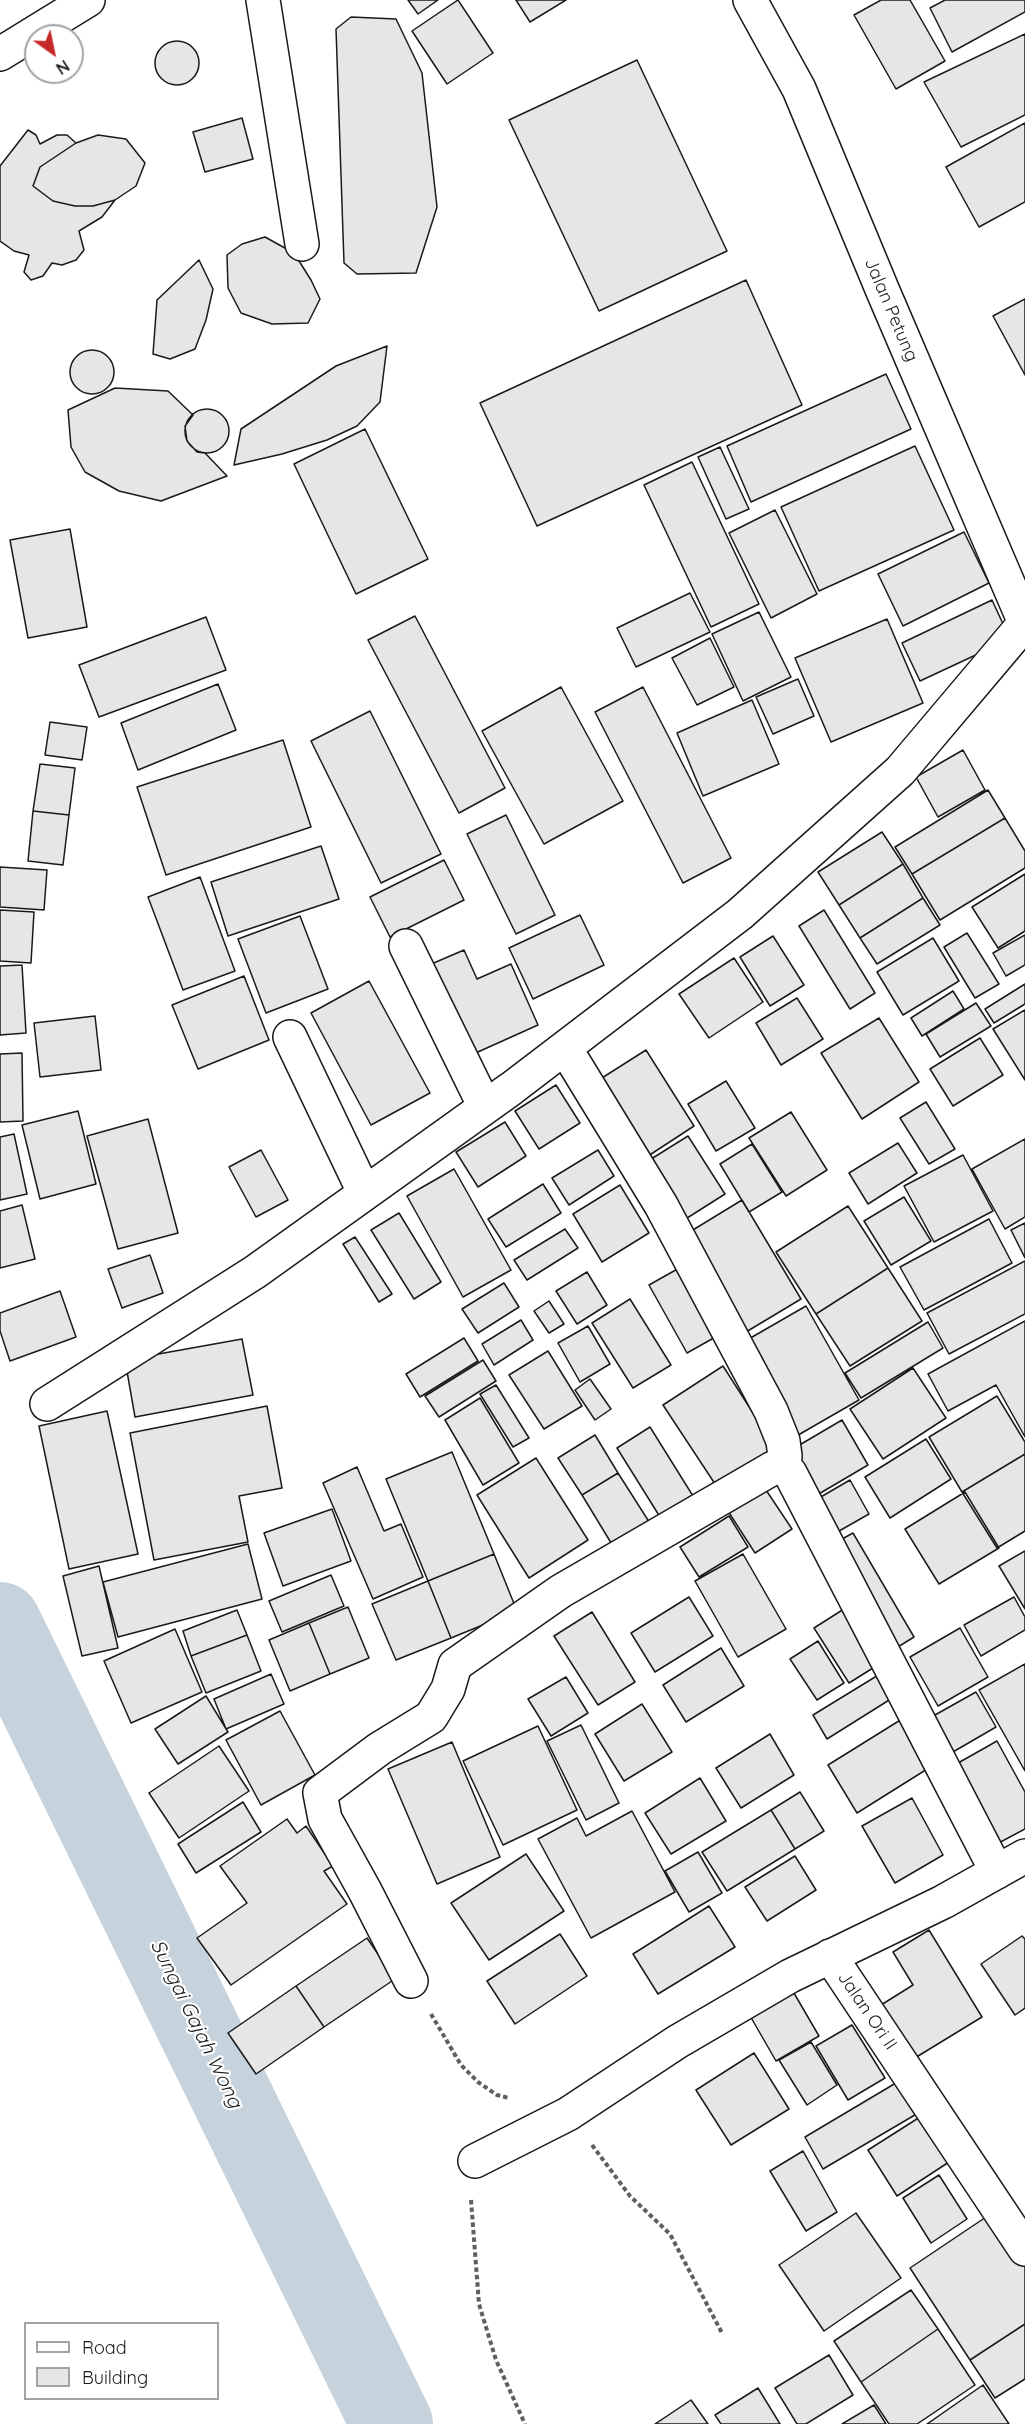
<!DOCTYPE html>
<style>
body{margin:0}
#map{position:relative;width:1025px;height:2424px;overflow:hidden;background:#fff;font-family:Quicksand,sans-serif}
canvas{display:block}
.legend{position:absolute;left:24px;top:2322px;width:195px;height:78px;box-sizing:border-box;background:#fff;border:2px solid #a3a3a3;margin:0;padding:8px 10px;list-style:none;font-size:18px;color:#1a1a1a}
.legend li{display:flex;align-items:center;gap:12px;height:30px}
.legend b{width:30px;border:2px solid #a3a3a3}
.north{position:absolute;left:24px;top:24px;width:60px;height:60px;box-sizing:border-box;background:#fff;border:2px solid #a3a3a3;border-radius:50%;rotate:147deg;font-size:16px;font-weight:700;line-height:24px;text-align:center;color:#1a1a1a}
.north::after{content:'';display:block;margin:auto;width:21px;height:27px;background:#c62828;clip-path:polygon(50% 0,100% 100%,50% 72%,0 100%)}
</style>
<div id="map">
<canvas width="1025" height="2424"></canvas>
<ul class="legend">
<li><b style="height:8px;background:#fff"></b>Road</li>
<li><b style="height:16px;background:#e6e6e6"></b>Building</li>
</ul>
<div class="north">N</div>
</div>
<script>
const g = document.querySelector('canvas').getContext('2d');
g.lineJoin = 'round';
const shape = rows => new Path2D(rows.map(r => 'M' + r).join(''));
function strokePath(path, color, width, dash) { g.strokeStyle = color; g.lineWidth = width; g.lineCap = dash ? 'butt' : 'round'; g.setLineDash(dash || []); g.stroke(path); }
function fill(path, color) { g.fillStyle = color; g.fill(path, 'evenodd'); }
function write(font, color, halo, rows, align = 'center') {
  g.font = font + ' Quicksand,sans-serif'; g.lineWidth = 4.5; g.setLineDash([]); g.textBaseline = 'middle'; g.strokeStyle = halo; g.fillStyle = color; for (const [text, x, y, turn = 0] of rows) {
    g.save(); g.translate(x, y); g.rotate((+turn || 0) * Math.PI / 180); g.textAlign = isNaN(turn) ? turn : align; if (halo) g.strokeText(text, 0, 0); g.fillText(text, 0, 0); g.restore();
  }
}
const river = shape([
 [0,1623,392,2424]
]);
const building = shape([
 [408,0,438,0,418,14,408,0],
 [458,0,493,53,447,84,412,31,458,0],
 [516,0,566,0,530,22,516,0],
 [881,0,910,0,945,61,896,89,854,15,881,0],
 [945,0,1025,0,1025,12,952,52,930,8,945,0],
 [351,17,396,19,422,73,437,207,416,273,357,274,344,263,336,29,351,17],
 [1025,34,1025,115,961,147,924,82,1025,34],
 '155 63a22 22 0 1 1 44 0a22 22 0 1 1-44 0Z',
 [637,60,727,251,599,311,509,120,637,60],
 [242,118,253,159,205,172,193,132,242,118],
 [1025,123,1025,202,979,227,946,167,1025,123],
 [28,130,36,135,40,144,57,135,67,135,76,143,40,167,33,186,53,201,75,206,93,206,115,200,102,217,79,231,84,250,76,260,62,265,52,263,43,276,31,280,24,272,29,255,14,251,0,241,0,166,28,130],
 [98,135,126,139,145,163,136,186,115,200,93,206,75,206,53,201,33,186,40,167,76,143,98,135],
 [265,237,294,253,311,280,320,299,308,323,272,324,241,313,228,288,227,255,242,244,265,237],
 [199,260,213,289,206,320,195,349,170,359,153,354,157,300,199,260],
 [746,280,802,405,537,526,480,403,746,280],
 [1025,299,1025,375,993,316,1025,299],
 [387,346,380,402,357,426,327,440,282,454,234,465,241,429,336,366,387,346],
 '70 372a22 22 0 1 1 44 0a22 22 0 1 1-44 0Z',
 [886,374,911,429,751,502,727,446,886,374],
 [115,388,168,391,193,415,185,426,187,441,197,452,205,453,227,476,161,501,119,491,85,472,71,447,68,410,115,388],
 '185 431a22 22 0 1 1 44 0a22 22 0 1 1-44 0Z',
 [365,429,428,559,356,594,294,464,365,429],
 [915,446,954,530,819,591,781,507,915,446],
 [720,447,749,509,726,519,698,457,720,447],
 [692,462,759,604,711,627,644,485,692,462],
 [775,510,817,594,771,618,729,533,775,510],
 [70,529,87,627,28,638,10,540,70,529],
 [964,532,989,583,903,626,878,574,964,532],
 [690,593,710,632,636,667,617,628,690,593],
 [992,600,1010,639,920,681,902,643,992,600],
 [759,612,791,677,743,701,712,634,759,612],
 [415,616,505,788,459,813,368,640,415,616],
 [206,617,226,670,99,717,79,665,206,617],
 [887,619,923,703,831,742,795,658,887,619],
 [710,638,734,687,697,705,672,658,710,638],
 [798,679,814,716,773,734,756,697,798,679],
 [218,684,236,730,138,770,121,723,218,684],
 [561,687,623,801,544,844,482,731,561,687],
 [643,687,731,858,683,883,595,712,643,687],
 [752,700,779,764,703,796,677,733,752,700],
 [370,711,441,854,381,883,311,741,370,711],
 [50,722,87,727,82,760,45,755,50,722],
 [283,740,311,827,166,875,137,787,283,740],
 [963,750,985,790,938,817,916,777,963,750],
 [40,764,75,768,69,815,33,811,40,764],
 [988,790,1005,818,912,874,895,847,988,790],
 [33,811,69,815,63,865,28,861,33,811],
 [506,815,555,915,516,934,467,834,506,815],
 [1005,818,1025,851,1025,868,940,920,912,874,1005,818],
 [882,832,903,864,839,905,818,872,882,832],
 [321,846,339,899,228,936,211,882,321,846],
 [444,860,464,900,390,937,370,897,444,860],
 [903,864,923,898,860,938,839,905,903,864],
 [0,867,47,870,44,910,0,907,0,867],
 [1025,874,1025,931,998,948,972,907,1025,874],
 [200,877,235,971,183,990,148,897,200,877],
 [923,898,940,925,877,964,860,938,923,898],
 [0,910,34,912,31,963,0,961,0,910],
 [824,910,875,993,850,1009,799,926,824,910],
 [580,915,604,965,533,999,509,948,580,915],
 [300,916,328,989,266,1013,238,939,300,916],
 [967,933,999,984,975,998,944,947,967,933],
 [1025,935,1025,965,1006,976,993,953,1025,935],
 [773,936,804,985,770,1006,740,957,773,936],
 [933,938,959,981,903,1015,877,972,933,938],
 [464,950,477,979,511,964,538,1025,469,1056,429,965,464,950],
 [734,958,763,1002,709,1038,679,994,734,958],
 [22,965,26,1033,0,1035,0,966,22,965],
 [244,976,269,1040,198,1069,172,1005,244,976],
 [369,981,430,1093,371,1125,311,1013,369,981],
 [1025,984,1025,1004,994,1023,985,1009,1025,984],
 [953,991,964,1009,922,1036,911,1018,953,991],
 [797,998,823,1039,781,1065,756,1023,797,998],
 [976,1003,991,1026,940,1057,926,1034,976,1003],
 [1025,1010,1025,1080,993,1029,1025,1010],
 [95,1016,101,1070,40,1077,34,1023,95,1016],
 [879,1018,919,1082,862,1119,821,1053,879,1018],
 [980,1038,1003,1075,953,1106,930,1069,980,1038],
 [646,1050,694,1126,642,1160,594,1083,646,1050],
 [22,1053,23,1121,0,1122,0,1054,22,1053],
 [726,1081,755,1128,716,1151,688,1104,726,1081],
 [556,1085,580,1123,539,1149,515,1111,556,1085],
 [926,1102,955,1149,929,1164,900,1118,926,1102],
 [78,1111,96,1184,40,1199,22,1125,78,1111],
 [791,1112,827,1170,786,1196,749,1138,791,1112],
 [148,1119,178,1233,118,1249,87,1136,148,1119],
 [505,1122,526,1156,478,1187,456,1152,505,1122],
 [14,1134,27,1194,0,1200,0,1137,14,1134],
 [688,1136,725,1194,684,1220,648,1161,688,1136],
 [1025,1139,1025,1217,1005,1229,972,1169,1025,1139],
 [898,1143,917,1173,868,1204,849,1173,898,1143],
 [752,1144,782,1192,749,1212,720,1164,752,1144],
 [261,1150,288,1200,256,1217,229,1167,261,1150],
 [598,1150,614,1176,569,1205,552,1178,598,1150],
 [963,1155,993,1211,934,1242,904,1186,963,1155],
 [454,1169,511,1270,463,1297,407,1196,454,1169],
 [543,1184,561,1213,506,1247,488,1219,543,1184],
 [620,1185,649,1233,602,1262,573,1214,620,1185],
 [904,1197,931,1241,891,1265,864,1221,904,1197],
 [742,1200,801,1299,741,1335,683,1236,742,1200],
 [22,1205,35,1259,0,1268,0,1211,22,1205],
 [848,1206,888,1268,816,1314,776,1252,848,1206],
 [399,1213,441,1282,414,1299,371,1230,399,1213],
 [989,1219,1012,1263,924,1310,900,1267,989,1219],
 [1025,1223,1025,1258,1011,1230,1025,1223],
 [565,1229,578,1248,527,1280,514,1260,565,1229],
 [355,1237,392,1294,379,1302,343,1244,355,1237],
 [150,1255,163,1293,122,1308,108,1269,150,1255],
 [1025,1261,1025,1314,949,1354,927,1313,1025,1261],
 [681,1267,719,1335,687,1353,649,1285,681,1267],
 [888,1268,922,1321,850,1366,816,1314,888,1268],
 [587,1272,607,1305,577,1324,556,1291,587,1272],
 [504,1283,519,1307,478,1333,462,1309,504,1283],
 [60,1291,76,1337,10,1361,0,1331,0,1313,60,1291],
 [630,1299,671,1365,633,1388,592,1323,630,1299],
 [549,1301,564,1324,549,1333,534,1311,549,1301],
 [806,1306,859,1400,793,1438,740,1344,806,1306],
 [521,1320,533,1340,494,1365,482,1344,521,1320],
 [1025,1321,1025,1437,996,1385,948,1411,928,1374,1025,1321],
 [928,1322,943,1348,861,1398,845,1373,928,1322],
 [588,1326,610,1364,580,1382,558,1343,588,1326],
 [464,1338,478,1361,420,1397,406,1374,464,1338],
 [242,1339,253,1395,135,1417,125,1360,242,1339],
 [548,1351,582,1406,544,1429,509,1375,548,1351],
 [483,1360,496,1381,439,1417,425,1396,483,1360],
 [723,1366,778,1452,719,1490,663,1405,723,1366],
 [913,1368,946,1418,883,1459,850,1409,913,1368],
 [590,1379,611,1409,595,1420,575,1390,590,1379],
 [496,1385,529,1438,513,1447,480,1394,496,1385],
 [997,1396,1025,1442,1025,1454,962,1492,929,1437,997,1396],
 [480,1398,519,1463,483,1485,445,1420,480,1398],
 [267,1406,282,1488,239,1496,248,1542,154,1560,130,1433,267,1406],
 [107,1411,138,1554,69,1569,39,1426,107,1411],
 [842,1420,868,1465,817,1495,791,1450,842,1420],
 [650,1427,698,1504,665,1525,617,1448,650,1427],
 [595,1435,618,1473,582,1495,558,1458,595,1435],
 [926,1439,951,1479,890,1518,865,1477,926,1439],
 [452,1452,494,1554,428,1581,386,1479,452,1452],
 [1025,1454,1025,1531,997,1548,962,1492,1025,1454],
 [536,1458,588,1540,529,1578,477,1495,536,1458],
 [357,1467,384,1531,401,1524,423,1577,373,1599,323,1483,357,1467],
 [618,1473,653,1528,616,1551,582,1495,618,1473],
 [850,1480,869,1514,832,1535,819,1498,850,1480],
 [762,1484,792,1529,755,1553,726,1508,762,1484],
 [965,1492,999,1548,939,1584,905,1529,965,1492],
 [332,1509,351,1561,283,1586,264,1533,332,1509],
 [729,1516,748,1547,699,1577,680,1547,729,1516],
 [853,1533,914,1637,893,1650,831,1545,853,1533],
 [248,1544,262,1599,118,1637,103,1582,248,1544],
 [1025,1551,1025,1609,999,1566,1025,1551],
 [494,1554,517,1611,451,1638,428,1581,494,1554],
 [743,1554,786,1629,738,1657,695,1581,743,1554],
 [99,1566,118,1648,82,1656,63,1576,99,1566],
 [331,1575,344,1606,282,1632,269,1601,331,1575],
 [428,1581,451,1638,396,1660,372,1604,428,1581],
 [689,1597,713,1636,655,1672,631,1633,689,1597],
 [1014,1597,1025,1617,1025,1630,981,1656,964,1625,1014,1597],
 [348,1607,369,1658,330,1674,309,1623,348,1607],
 [847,1607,881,1663,849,1683,814,1628,847,1607],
 [237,1610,247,1635,191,1656,183,1631,237,1610],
 [592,1612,635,1682,598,1705,554,1636,592,1612],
 [309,1623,330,1674,290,1691,269,1640,309,1623],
 [960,1628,988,1677,938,1706,910,1657,960,1628],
 [175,1629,202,1692,131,1723,104,1661,175,1629],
 [247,1635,261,1671,206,1693,191,1656,247,1635],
 [818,1641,844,1683,817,1700,790,1659,818,1641],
 [721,1648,744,1686,686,1722,663,1685,721,1648],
 [1025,1664,1025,1771,979,1690,1025,1664],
 [271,1674,284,1704,226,1729,214,1699,271,1674],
 [880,1674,894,1697,827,1739,813,1715,880,1674],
 [566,1677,588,1713,551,1736,528,1699,566,1677],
 [976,1692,996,1727,946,1756,926,1720,976,1692],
 [206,1696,228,1732,178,1764,155,1729,206,1696],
 [642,1704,672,1752,624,1781,595,1734,642,1704],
 [280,1711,315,1775,261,1805,226,1740,280,1711],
 [902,1719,932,1766,857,1813,828,1765,902,1719],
 [581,1725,619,1803,586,1820,547,1741,581,1725],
 [538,1726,577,1810,503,1845,463,1761,538,1726],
 [770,1734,794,1775,741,1808,716,1768,770,1734],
 [997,1741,1025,1792,1025,1829,995,1845,951,1767,997,1741],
 [452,1742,500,1857,437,1884,388,1769,452,1742],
 [219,1746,249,1791,179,1838,149,1793,219,1746],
 [700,1778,726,1821,671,1854,645,1813,700,1778],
 [800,1792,824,1831,795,1849,771,1810,800,1792],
 [912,1798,943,1855,895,1883,862,1826,912,1798],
 [243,1802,261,1832,196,1873,178,1844,243,1802],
 [771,1810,795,1849,727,1891,702,1852,771,1810],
 [632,1811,675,1892,591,1938,538,1839,577,1818,586,1836,632,1811],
 [287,1819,297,1833,306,1826,333,1866,324,1871,347,1904,231,1985,197,1938,247,1903,220,1866,287,1819],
 [698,1852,722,1893,689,1912,665,1871,698,1852],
 [526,1854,564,1911,489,1960,451,1903,526,1854],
 [795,1856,816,1890,767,1921,745,1887,795,1856],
 [709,1906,735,1947,658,1994,633,1954,709,1906],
 [929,1930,982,2017,905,2064,873,2010,913,1985,893,1952,929,1930],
 [560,1934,587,1976,515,2024,487,1981,560,1934],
 [1022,1936,1025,1939,1025,2008,1015,2015,981,1964,1022,1936],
 [367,1938,395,1979,324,2027,296,1986,367,1938],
 [296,1986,324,2027,256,2074,228,2033,296,1986],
 [791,1988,819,2036,776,2061,749,2014,791,1988],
 [852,2025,885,2078,848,2100,816,2046,852,2025],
 [811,2042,837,2085,807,2105,779,2060,811,2042],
 [754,2053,789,2109,731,2145,696,2090,754,2053],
 [906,2077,925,2109,823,2169,805,2137,906,2077],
 [920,2117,949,2162,897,2196,868,2150,920,2117],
 [803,2151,837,2212,806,2231,770,2171,803,2151],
 [939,2175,967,2219,931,2243,903,2198,939,2175],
 [995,2211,1025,2254,1025,2324,970,2360,910,2268,995,2211],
 [856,2213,901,2278,824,2331,779,2265,856,2213],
 [911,2290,938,2329,861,2382,834,2341,911,2290],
 [1025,2324,1025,2379,995,2398,970,2360,1025,2324],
 [938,2329,975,2385,917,2424,889,2424,861,2382,938,2329],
 [829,2355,853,2395,806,2424,797,2424,775,2388,829,2355],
 [983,2385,1009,2424,927,2424,983,2385],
 [758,2388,780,2424,721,2424,715,2415,758,2388],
 [691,2400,708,2424,655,2424,691,2400],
 [874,2405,886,2424,842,2424,874,2405]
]);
const path = shape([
 [431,2014,461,2065,478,2082,497,2095,509,2098],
 [592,2145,630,2196,670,2234,722,2333],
 [471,2200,479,2304,496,2360,525,2424]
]);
const minor = shape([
 [263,0,302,244],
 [750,0,799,89,882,289,1025,623],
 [406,946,485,1107],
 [290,1037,364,1192],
 [565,1048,661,1205,771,1411,783,1441,785,1456,784,1468],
 [47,1404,255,1272,512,1088,740,914,900,771,1025,623],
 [830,1956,1025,2249],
 [411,1981,365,1891,325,1819,320,1793,379,1749,431,1717,448,1689,455,1665,561,1591,773,1468,784,1468,790,1473,997,1872],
 [475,2161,568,2114,677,2042,790,1976,943,1902,1025,1856]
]);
const major = shape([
 [0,54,88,0]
]);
const streetNames = [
 ["Jalan Petung",891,310,67],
 ["Jalan Ori II",867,2011,56]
];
const waterNames = [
 ["Sungai Gajah Wong",196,2024,64]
];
strokePath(river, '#c6d2dc', 82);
fill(building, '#e6e6e6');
strokePath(building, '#1a1a1a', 1.5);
strokePath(minor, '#1a1a1a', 36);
strokePath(major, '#1a1a1a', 36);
strokePath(path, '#5f5f5f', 4, [4.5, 3]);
strokePath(minor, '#fff', 33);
strokePath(major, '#fff', 33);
write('18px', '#1a1a1a', '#fff', streetNames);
write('italic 20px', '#1a1a1a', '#fff', waterNames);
</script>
